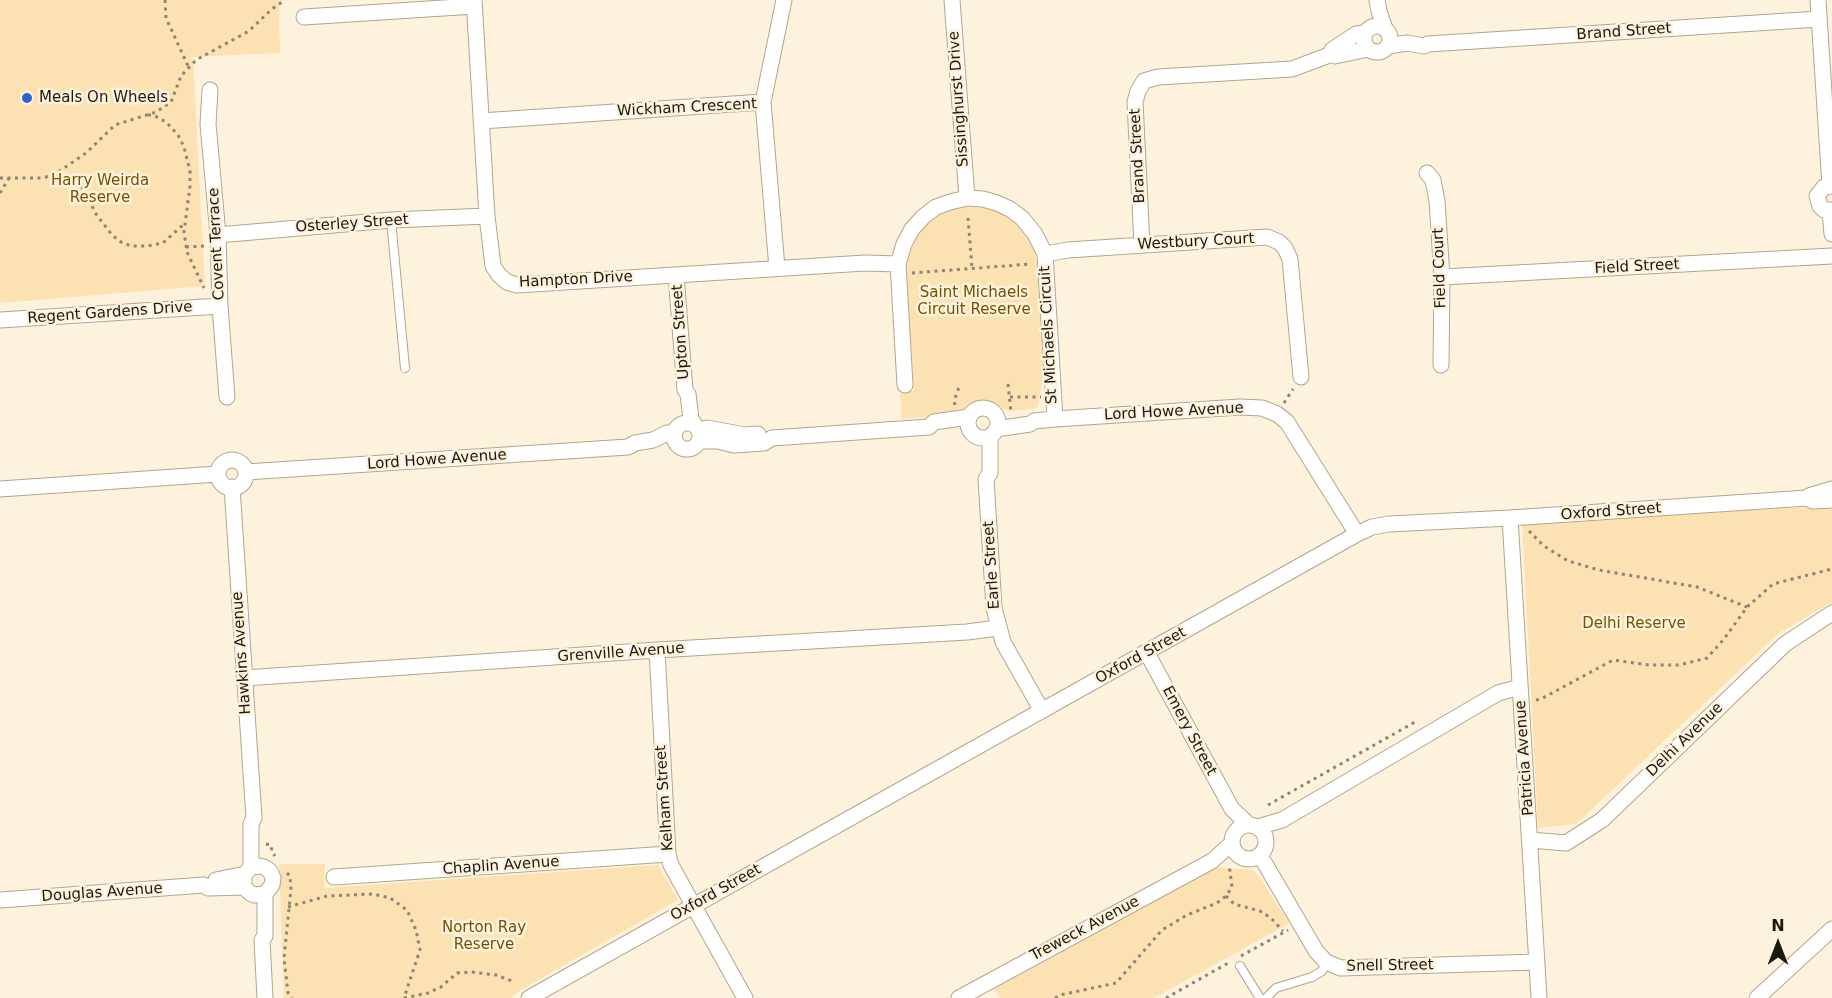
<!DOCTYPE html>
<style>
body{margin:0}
#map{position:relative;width:1832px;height:998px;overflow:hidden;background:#fef2dd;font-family:"DejaVu Sans",sans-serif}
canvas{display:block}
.north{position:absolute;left:1748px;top:914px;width:60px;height:60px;-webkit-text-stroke:4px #fef2dd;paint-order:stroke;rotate:0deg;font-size:16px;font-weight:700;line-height:24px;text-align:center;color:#1d180f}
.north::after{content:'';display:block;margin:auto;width:21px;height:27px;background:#1d180f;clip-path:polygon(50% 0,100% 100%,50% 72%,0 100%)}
</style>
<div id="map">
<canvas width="1832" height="998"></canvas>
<div class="north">N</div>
</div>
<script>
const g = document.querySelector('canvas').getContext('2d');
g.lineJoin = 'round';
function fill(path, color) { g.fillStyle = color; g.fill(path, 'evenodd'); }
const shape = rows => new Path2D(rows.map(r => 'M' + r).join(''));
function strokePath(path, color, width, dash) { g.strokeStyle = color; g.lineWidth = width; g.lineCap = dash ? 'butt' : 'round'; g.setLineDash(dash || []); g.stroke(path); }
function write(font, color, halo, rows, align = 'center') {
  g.font = font + ' "DejaVu Sans",sans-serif'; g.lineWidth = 5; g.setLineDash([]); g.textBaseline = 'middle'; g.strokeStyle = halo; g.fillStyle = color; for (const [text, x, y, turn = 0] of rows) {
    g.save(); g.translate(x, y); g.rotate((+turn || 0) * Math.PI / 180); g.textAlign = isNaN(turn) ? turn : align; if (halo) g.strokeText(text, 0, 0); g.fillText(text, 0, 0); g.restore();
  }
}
const green = shape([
 [0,0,289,0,279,1,280,53,193,57,205,286,0,303],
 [963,207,988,208,1001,213,1014,222,1024,231,1031,242,1036,257,1040,285,1045,366,1038,406,1033,409,1011,411,981,402,965,411,952,415,902,419,900,392,914,391,907,299,906,267,909,253,915,240,923,228,935,217,950,210],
 [1826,506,1832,507,1832,602,1779,633,1576,824,1538,828,1522,523],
 [279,864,325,864,324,888,658,865,678,900,519,991,511,998,284,998],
 [1217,867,1254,870,1290,923,1154,998,1000,998,992,986]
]);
const path = shape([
 [165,0,166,18,189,68],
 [148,115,153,115,166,122,178,135,184,147,190,171,190,186,184,232,187,252,204,288],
 [54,175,69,179,83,188,96,214,112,235,121,242,131,246,147,246,163,243,183,225],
 [0,178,42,178,54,175,86,153,115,125,156,112,171,102,181,76,196,60,249,31,272,9,285,0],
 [0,193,9,178],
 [968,218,972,268],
 [186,247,205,246],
 [912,273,1031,264],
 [1008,384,1011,412],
 [1010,397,1041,397],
 [1284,403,1293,389],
 [955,405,954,401,959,387],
 [1529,531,1544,546,1568,561,1599,570,1697,587,1747,607],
 [1536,700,1541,699,1613,660,1649,665,1679,665,1707,658,1724,639,1747,607,1773,584,1832,569],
 [1268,805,1415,722],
 [266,844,271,845,272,852,275,856],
 [287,873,290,876,291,889,284,958,288,993,292,998],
 [1226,896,1234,904,1260,911,1271,918,1283,931],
 [288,907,327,896,373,894,390,898,407,910,416,930,420,950,404,998],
 [1241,956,1288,930],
 [404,998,428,993,441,987,457,973,471,972,496,975,512,981],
 [1055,998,1060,995,1116,983,1162,930,1187,915,1217,903,1226,896,1232,887,1229,864],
 [1166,998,1230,962]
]);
const lane = shape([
 [391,220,405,368],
 [1240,966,1260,998],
 [1266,998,1276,988,1312,977,1322,971,1326,962]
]);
const street = shape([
 [474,0,487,216,493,266,499,275,507,282,517,285,865,263,898,264],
 [952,0,967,198],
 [1377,0,1379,11,1385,29],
 [1818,0,1830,186],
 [304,17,474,6],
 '1364 39a13 13 0 1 1 26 0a13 13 0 1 1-26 0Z',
 [1388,46,1407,43,1424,46,1428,44,1819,19],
 [1332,54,1332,50,1356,34,1365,33],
 [210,90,208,124,218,235,220,306,227,397],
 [481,121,763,102],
 [1427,173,1433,180,1437,201,1442,277,1441,365],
 [1832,186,1824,187,1817,196,1820,206,1824,210,1832,210],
 [1830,211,1832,234],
 [218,235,391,220,487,216],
 [1142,245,1135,102,1138,91,1144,81,1158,77,1292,69,1332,54,1335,56,1368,49],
 [1045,254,1068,250,1267,237,1279,242,1285,248,1290,259,1301,377],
 [777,268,763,102,784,0],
 [676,275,685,390,688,394,691,419,695,425],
 [1442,277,1832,256],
 [0,320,220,306],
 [905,385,898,264,904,244,912,229,923,217,936,207,950,202,967,198,983,199,997,203,1010,209,1022,218,1035,234,1045,254,1055,419],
 '968 423a15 15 0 1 1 30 0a15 15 0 1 1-30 0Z',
 '674 436a13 13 0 1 1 26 0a13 13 0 1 1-26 0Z',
 [997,427,1003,428,1030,424,1034,421,1055,419,1240,407,1262,408,1277,414,1287,422,1357,534],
 [699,430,707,428,745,435,758,434],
 [990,436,990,473,986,479,994,608,1003,642,1042,711],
 [700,441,718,441,734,445,764,443,772,438,929,427,934,422,969,417],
 '218 474a14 14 0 1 1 28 0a14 14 0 1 1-28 0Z',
 [246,472,628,447,635,443,653,440,667,433,675,433],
 [232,487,254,818,251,824,251,867],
 [0,489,218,474],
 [1809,496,1832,489],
 [1510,518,1539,998],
 [657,650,668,854,671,865,687,894,745,998],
 [1147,653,1232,809,1248,824],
 [244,678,657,650,967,632,998,628],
 '1232 842a17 17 0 1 1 34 0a17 17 0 1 1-34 0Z',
 [1258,827,1282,820,1498,693,1520,687],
 [1530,840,1566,843,1602,820,1785,644,1832,613],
 [1264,862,1316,951,1326,962,1341,968,1537,962],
 [334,877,668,854],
 [216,880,245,874,251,867,259,866,264,867,270,871,273,878,272,885,265,894,254,895,250,893,244,887,244,877],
 [0,900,204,885,208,888,244,887],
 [265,998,262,940,265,936,265,894],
 [529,998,1357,534,1372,527,1389,524,1510,518,1807,498,1813,501,1832,500],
 [959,998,1212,861,1231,844],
 [1757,998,1832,929]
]);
const markers = [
 [27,98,6,"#2b63d1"]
];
const streetNames = [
 ["Brand Street",1624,32,-4],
 ["Sissinghurst Drive",959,99,-94],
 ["Wickham Crescent",687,108,-3],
 ["Brand Street",1138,156,-93],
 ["Osterley Street",352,224,-4],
 ["Westbury Court",1196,242,-3],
 ["Covent Terrace",217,244,-93],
 ["Field Street",1637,267,-3],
 ["Field Court",1440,268,-92],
 ["Hampton Drive",576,280,-3],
 ["Regent Gardens Drive",110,313,-4],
 ["Upton Street",681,332,-94],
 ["St Michaels Circuit",1049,335,-93],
 ["Lord Howe Avenue",1174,412,-3],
 ["Lord Howe Avenue",437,460,-4],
 ["Oxford Street",1611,512,-4],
 ["Earle Street",992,565,-94],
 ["Hawkins Avenue",242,653,-94],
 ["Grenville Avenue",621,653,-4],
 ["Oxford Street",1141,656,-29],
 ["Emery Street",1189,731,62],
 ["Delhi Avenue",1685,740,-44],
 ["Patricia Avenue",1525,758,-94],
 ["Kelham Street",665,798,-94],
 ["Chaplin Avenue",501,866,-4],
 ["Douglas Avenue",102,893,-4],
 ["Oxford Street",716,893,-29],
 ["Treweck Avenue",1085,929,-28],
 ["Snell Street",1390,966,-1]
];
const poiNames = [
 ["Meals On Wheels",39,98]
];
const parkNames = [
 ["Harry Weirda",100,181],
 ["Reserve",100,198],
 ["Saint Michaels",974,293],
 ["Circuit Reserve",974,310],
 ["Delhi Reserve",1634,624],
 ["Norton Ray",484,928],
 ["Reserve",484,945]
];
fill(green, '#fce2b2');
strokePath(lane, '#b3a58c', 10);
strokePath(street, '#b3a58c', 17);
strokePath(path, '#8d8576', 3, [3, 4.5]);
strokePath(lane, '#fff', 8);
strokePath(street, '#fff', 15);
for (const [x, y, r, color] of markers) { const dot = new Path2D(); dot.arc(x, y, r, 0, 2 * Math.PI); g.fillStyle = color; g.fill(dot); strokePath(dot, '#fef2dd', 2); }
write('15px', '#1d180f', '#fef2dd', streetNames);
write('15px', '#1d180f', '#fef2dd', poiNames, 'left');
write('15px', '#725202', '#fef2dd', parkNames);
</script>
